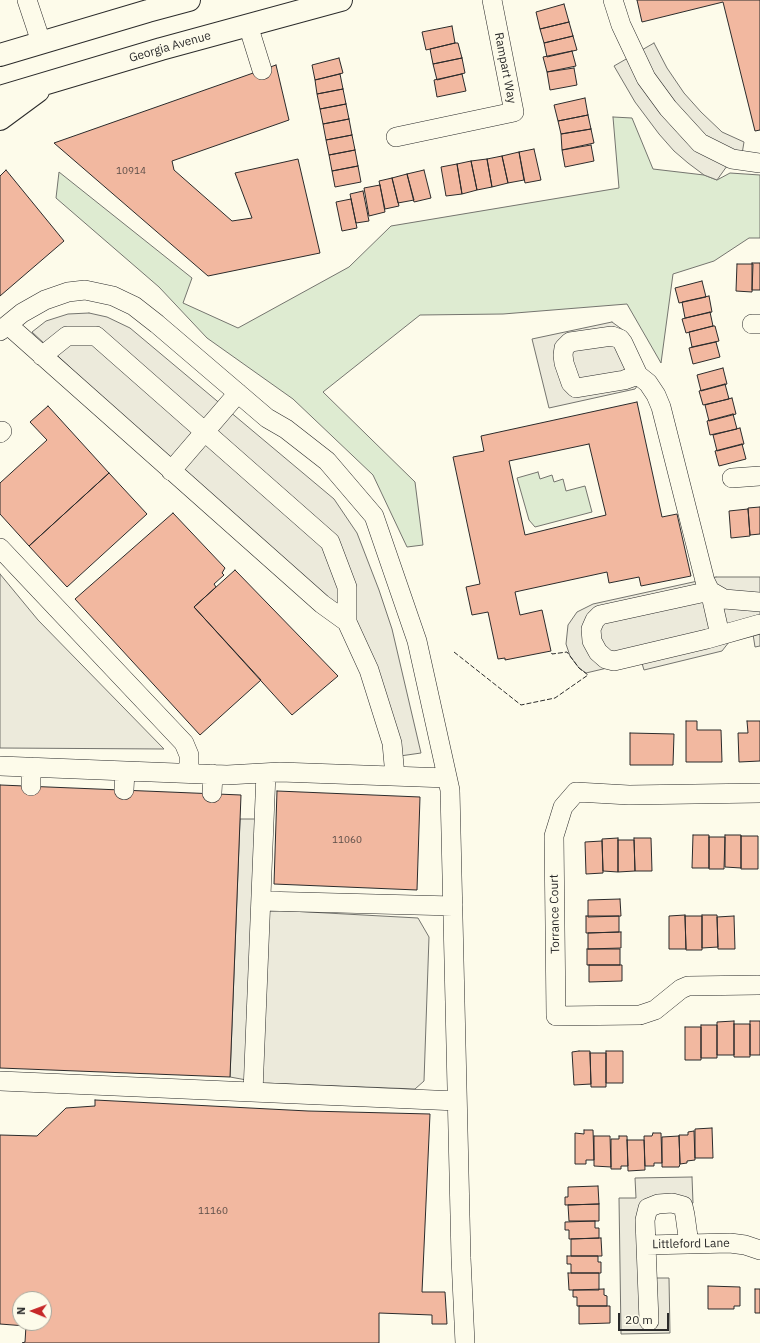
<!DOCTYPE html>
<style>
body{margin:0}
#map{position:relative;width:760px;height:1343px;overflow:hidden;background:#fdfbea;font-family:"IBM Plex Sans",sans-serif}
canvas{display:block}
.north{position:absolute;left:12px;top:1291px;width:40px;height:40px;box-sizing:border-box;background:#fdfbea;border:1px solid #a9a89e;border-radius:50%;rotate:271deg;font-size:11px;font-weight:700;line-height:16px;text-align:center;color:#2b2b2b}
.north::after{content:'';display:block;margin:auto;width:14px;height:18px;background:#c62828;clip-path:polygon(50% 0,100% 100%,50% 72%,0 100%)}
.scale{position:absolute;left:618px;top:1313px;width:51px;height:18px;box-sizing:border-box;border:2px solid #2b2b2b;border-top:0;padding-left:5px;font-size:12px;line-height:14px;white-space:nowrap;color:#2b2b2b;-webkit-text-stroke:3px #fdfbea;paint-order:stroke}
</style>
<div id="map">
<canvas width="760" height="1343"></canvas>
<div class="north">N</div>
<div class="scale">20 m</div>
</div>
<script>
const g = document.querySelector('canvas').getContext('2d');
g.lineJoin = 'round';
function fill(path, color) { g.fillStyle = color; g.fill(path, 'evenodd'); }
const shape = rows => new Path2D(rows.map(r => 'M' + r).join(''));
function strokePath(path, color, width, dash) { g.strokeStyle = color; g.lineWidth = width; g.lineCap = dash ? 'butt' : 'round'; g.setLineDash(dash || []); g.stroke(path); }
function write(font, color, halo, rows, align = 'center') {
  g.font = font + ' "IBM Plex Sans",sans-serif'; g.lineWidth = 3; g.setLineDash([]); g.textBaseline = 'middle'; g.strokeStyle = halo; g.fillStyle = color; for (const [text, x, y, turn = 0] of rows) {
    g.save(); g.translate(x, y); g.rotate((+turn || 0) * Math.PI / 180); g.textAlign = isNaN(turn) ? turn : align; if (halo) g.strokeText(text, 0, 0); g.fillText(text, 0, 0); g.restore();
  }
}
const green = shape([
 [613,117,632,118,653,169,704,175,717,180,730,173,760,175,760,238,749,238,714,261,673,274,661,363,627,304,503,314,420,315,323,392,415,482,423,545,407,547,373,475,293,399,207,338,159,287,56,198,59,172,192,278,183,303,238,328,349,267,391,226,619,188,613,117],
 [538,472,540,479,552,475,554,482,563,479,566,491,585,486,592,512,535,527,529,520,517,478,538,472]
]);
const parking = shape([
 [654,43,667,68,684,93,701,112,722,132,744,142,741,160,732,159,717,180,704,175,688,163,674,151,659,134,635,102,614,66,654,43],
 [89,313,107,317,130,328,334,499,357,533,379,590,392,629,421,753,400,756,332,605,219,506,32,332,46,321,68,314,89,313],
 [612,322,627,333,646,374,635,389,549,408,532,339,612,322],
 [0,574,38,620,164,749,0,748,0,574],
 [716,577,760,577,760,646,755,647,753,634,729,642,722,651,644,670,641,660,586,673,579,668,570,656,566,644,568,625,577,612,593,604,716,577],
 [240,819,255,819,272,910,418,918,429,937,424,1081,415,1089,263,1083,230,1077,240,819],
 [692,1177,693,1203,683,1206,648,1209,647,1278,669,1278,670,1333,621,1334,619,1198,636,1198,635,1178,692,1177]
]);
const building = shape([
 [637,0,760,0,760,130,755,131,723,2,642,22,637,0],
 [564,4,569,22,540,29,536,12,564,4],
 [569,22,573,36,544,43,540,29,569,22],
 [452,26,455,43,426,50,422,32,452,26],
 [573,36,577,50,547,57,544,43,573,36],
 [455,43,458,43,462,58,433,64,430,49,455,43],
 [572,51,576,66,547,72,543,57,572,51],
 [339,58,343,73,315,80,312,65,339,58],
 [462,58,465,73,437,80,433,64,462,58],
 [276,65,289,120,172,161,174,170,232,221,252,218,235,173,298,159,320,253,208,276,54,143,276,65],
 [574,68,577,85,550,90,547,72,574,68],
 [340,74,343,89,317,94,315,80,340,74],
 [462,74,466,91,437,97,434,80,462,74],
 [343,89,346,104,320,109,317,94,343,89],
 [585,98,588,115,558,121,554,105,585,98],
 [346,104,349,119,323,124,320,109,346,104],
 [588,115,591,129,561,134,558,121,588,115],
 [349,119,352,135,326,140,323,124,349,119],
 [591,129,594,143,562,150,561,134,591,129],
 [352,135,355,150,329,155,326,140,352,135],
 [591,145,594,161,565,167,562,150,591,145],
 [534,149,541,180,525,183,519,152,534,149],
 [355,150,358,166,332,171,329,155,355,150],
 [519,152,524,180,508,183,502,156,519,152],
 [502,156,508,183,492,187,487,159,502,156],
 [487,159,492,187,477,190,471,161,487,159],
 [471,161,477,190,462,194,457,164,471,161],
 [457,164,462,194,446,196,441,167,457,164],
 [358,166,361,182,335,187,332,171,358,166],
 [6,170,64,241,0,296,0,176,6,170],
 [424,170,431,198,414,202,407,174,424,170],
 [407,174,414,200,398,203,392,178,407,174],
 [392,178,399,206,385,209,379,181,392,178],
 [380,185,385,212,369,216,364,188,380,185],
 [363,191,369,221,356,223,350,194,363,191],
 [351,199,357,228,342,231,336,202,351,199],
 [752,263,760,263,760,290,752,290,752,263],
 [737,264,753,264,752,292,736,291,737,264],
 [702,281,706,297,679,303,675,288,702,281],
 [709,296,712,312,685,318,682,302,709,296],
 [710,312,713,326,686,333,682,319,710,312],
 [713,326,715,326,719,341,692,347,689,332,713,326],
 [716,342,720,357,693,364,689,348,716,342],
 [723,368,727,384,701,391,697,375,723,368],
 [725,384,729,399,703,405,699,391,725,384],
 [732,398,736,414,709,421,705,405,732,398],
 [637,402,662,517,677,514,691,576,641,586,639,577,609,583,607,572,515,592,520,615,542,610,551,651,505,660,505,658,498,659,488,612,472,615,466,587,480,584,453,457,484,451,481,436,637,402],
 [589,444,606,515,525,535,509,461,589,444],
 [48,406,109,473,29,546,0,514,0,483,47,440,30,422,48,406],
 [733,414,737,429,710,435,707,421,733,414],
 [740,428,744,444,717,451,713,435,740,428],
 [742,444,746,459,719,466,715,451,742,444],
 [109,473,147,514,67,587,29,546,109,473],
 [760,507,760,534,750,535,748,508,760,507],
 [748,509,750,536,731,538,729,511,748,509],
 [173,513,225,568,222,573,224,575,214,584,216,587,194,607,261,680,200,735,75,599,173,513],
 [235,570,338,676,292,715,194,607,235,570],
 [686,721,697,721,697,730,721,730,722,762,686,762,686,721],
 [747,721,760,721,760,761,739,762,738,733,748,733,747,721],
 [630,733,674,734,673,765,630,765,630,733],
 [0,785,241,795,230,1077,0,1068,0,785],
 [277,791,420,797,417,890,274,884,277,791],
 [693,835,709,835,709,868,692,868,693,835],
 [725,835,741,835,741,868,725,867,725,835],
 [741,836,758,836,758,869,741,869,741,836],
 [709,837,725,837,724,869,709,869,709,837],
 [618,838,618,872,603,871,602,839,618,838],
 [634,838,651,838,652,871,635,871,634,838],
 [618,840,634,840,635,871,618,872,618,840],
 [602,841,603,873,586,874,585,842,602,841],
 [620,899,621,916,588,917,588,900,620,899],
 [685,915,686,949,669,949,669,916,685,915],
 [702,915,717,915,718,947,702,948,702,915],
 [586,916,619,916,619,932,586,933,586,916],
 [685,916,702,916,702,950,686,950,685,916],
 [734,916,735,949,718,949,717,917,734,916],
 [621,932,621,948,588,949,588,933,621,932],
 [587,949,620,949,620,965,587,965,587,949],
 [589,965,622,965,622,981,589,982,589,965],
 [734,1021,734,1055,717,1055,717,1022,734,1021],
 [750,1021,760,1021,760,1055,750,1055,750,1021],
 [734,1024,750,1024,750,1057,734,1057,734,1024],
 [701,1025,717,1025,717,1058,701,1058,701,1025],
 [685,1027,701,1027,701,1060,685,1060,685,1027],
 [579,1051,590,1051,591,1084,574,1085,572,1052,579,1051],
 [606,1051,623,1051,623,1083,606,1083,606,1051],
 [590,1053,606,1053,606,1087,591,1087,590,1053],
 [95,1100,308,1111,430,1114,422,1292,445,1292,447,1324,432,1324,432,1315,379,1313,379,1343,22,1343,25,1342,26,1326,0,1324,0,1135,37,1136,66,1108,95,1106,95,1100],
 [20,1299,44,1299,44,1323,20,1323,20,1299],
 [712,1128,713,1158,695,1158,695,1129,712,1128],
 [584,1130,593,1130,594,1160,586,1160,586,1164,575,1164,575,1133,584,1134,584,1130],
 [694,1131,695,1160,687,1161,687,1163,680,1164,679,1135,688,1135,688,1132,694,1131],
 [653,1133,661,1133,662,1163,654,1163,654,1166,645,1166,644,1136,652,1136,653,1133],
 [594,1136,610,1136,611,1167,594,1166,594,1136],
 [619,1136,627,1136,628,1166,621,1166,621,1169,611,1169,611,1139,619,1139,619,1136],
 [679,1136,680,1164,679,1167,662,1167,662,1137,679,1136],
 [627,1140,644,1140,645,1170,628,1171,627,1140],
 [598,1186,599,1204,565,1205,565,1197,568,1197,568,1187,598,1186],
 [599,1204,599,1221,569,1221,568,1205,599,1204],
 [595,1221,595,1228,599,1228,599,1238,569,1239,569,1230,565,1230,565,1222,595,1221],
 [601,1238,602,1256,571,1256,571,1239,601,1238],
 [567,1256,598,1256,598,1262,601,1262,601,1273,571,1273,571,1264,567,1264,567,1256],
 [568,1273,599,1273,599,1290,569,1290,568,1273],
 [708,1286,740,1287,740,1306,734,1306,734,1309,708,1309,708,1286],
 [604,1289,604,1295,607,1296,607,1306,577,1306,577,1297,573,1297,573,1290,604,1289],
 [755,1289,760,1289,760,1313,755,1313,755,1289],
 [579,1306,610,1306,610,1323,579,1324,579,1306]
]);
const minor = shape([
 [27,0,41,42],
 [613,0,621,25,646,78,668,108,700,143,732,159,760,163],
 [248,25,262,70],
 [396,137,514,112,492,0],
 [752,324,760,324],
 [8,325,322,604,347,622,369,670,392,743,395,776],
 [0,331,22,313,45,300,68,292,85,290,113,296,134,306,157,324,267,418,286,429,327,461,374,516,417,641,450,790,461,1258,465,1343],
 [42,356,67,336,96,336,330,542,347,587,347,622],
 [638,375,624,380,576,388,571,383,564,363,563,355,564,348,570,342,612,336,620,339,623,343,638,375,648,383,656,395,661,407,705,581,710,591,720,635],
 [0,433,2,431],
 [171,471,238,393],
 [732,478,760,476],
 [0,548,184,743,189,755,189,773],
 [760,602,724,599,710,591,600,615,595,620,591,629,592,641,598,652,606,659,614,661,707,639,760,624],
 [0,766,227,775,280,772,447,778],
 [31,786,31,767],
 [124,790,125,771],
 [212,793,213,774],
 [261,901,453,906],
 [758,985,688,986,681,989,655,1010,640,1015,556,1016,554,836,563,807,576,792,629,795,760,793],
 [0,1081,457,1101],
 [253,1092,266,773],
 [646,1245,730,1243,745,1245,760,1250],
 [649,1321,645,1220,648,1208,658,1204,672,1203,683,1206,685,1215,689,1244]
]);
const major = shape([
 [0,55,148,11,189,0],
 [0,97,161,49,341,0],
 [0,119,38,91]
]);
const fence = shape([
 [454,652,521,705,555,698,588,675,579,668,567,652,552,654,551,651]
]);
const numberNames = [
 ["10914",131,171],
 ["11060",347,840],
 ["11160",213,1211]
];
const streetNames = [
 ["Georgia Avenue",170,47,-16],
 ["Rampart Way",505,68,79],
 ["Torrance Court",555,914,-91],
 ["Littleford Lane",691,1244,-1]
];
fill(green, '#deebd1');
strokePath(green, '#74746e', 1);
fill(parking, '#eceadb');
strokePath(parking, '#74746e', 1);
fill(building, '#f2b8a0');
strokePath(building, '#2b2b2b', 1);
strokePath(minor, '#2b2b2b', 20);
strokePath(major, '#2b2b2b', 24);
strokePath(minor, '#fdfbea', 19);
strokePath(major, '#fdfbea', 22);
strokePath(fence, '#2b2b2b', 1, [5, 2]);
write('10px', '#5d4e48', null, numberNames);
write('12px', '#2b2b2b', '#fdfbea', streetNames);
</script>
